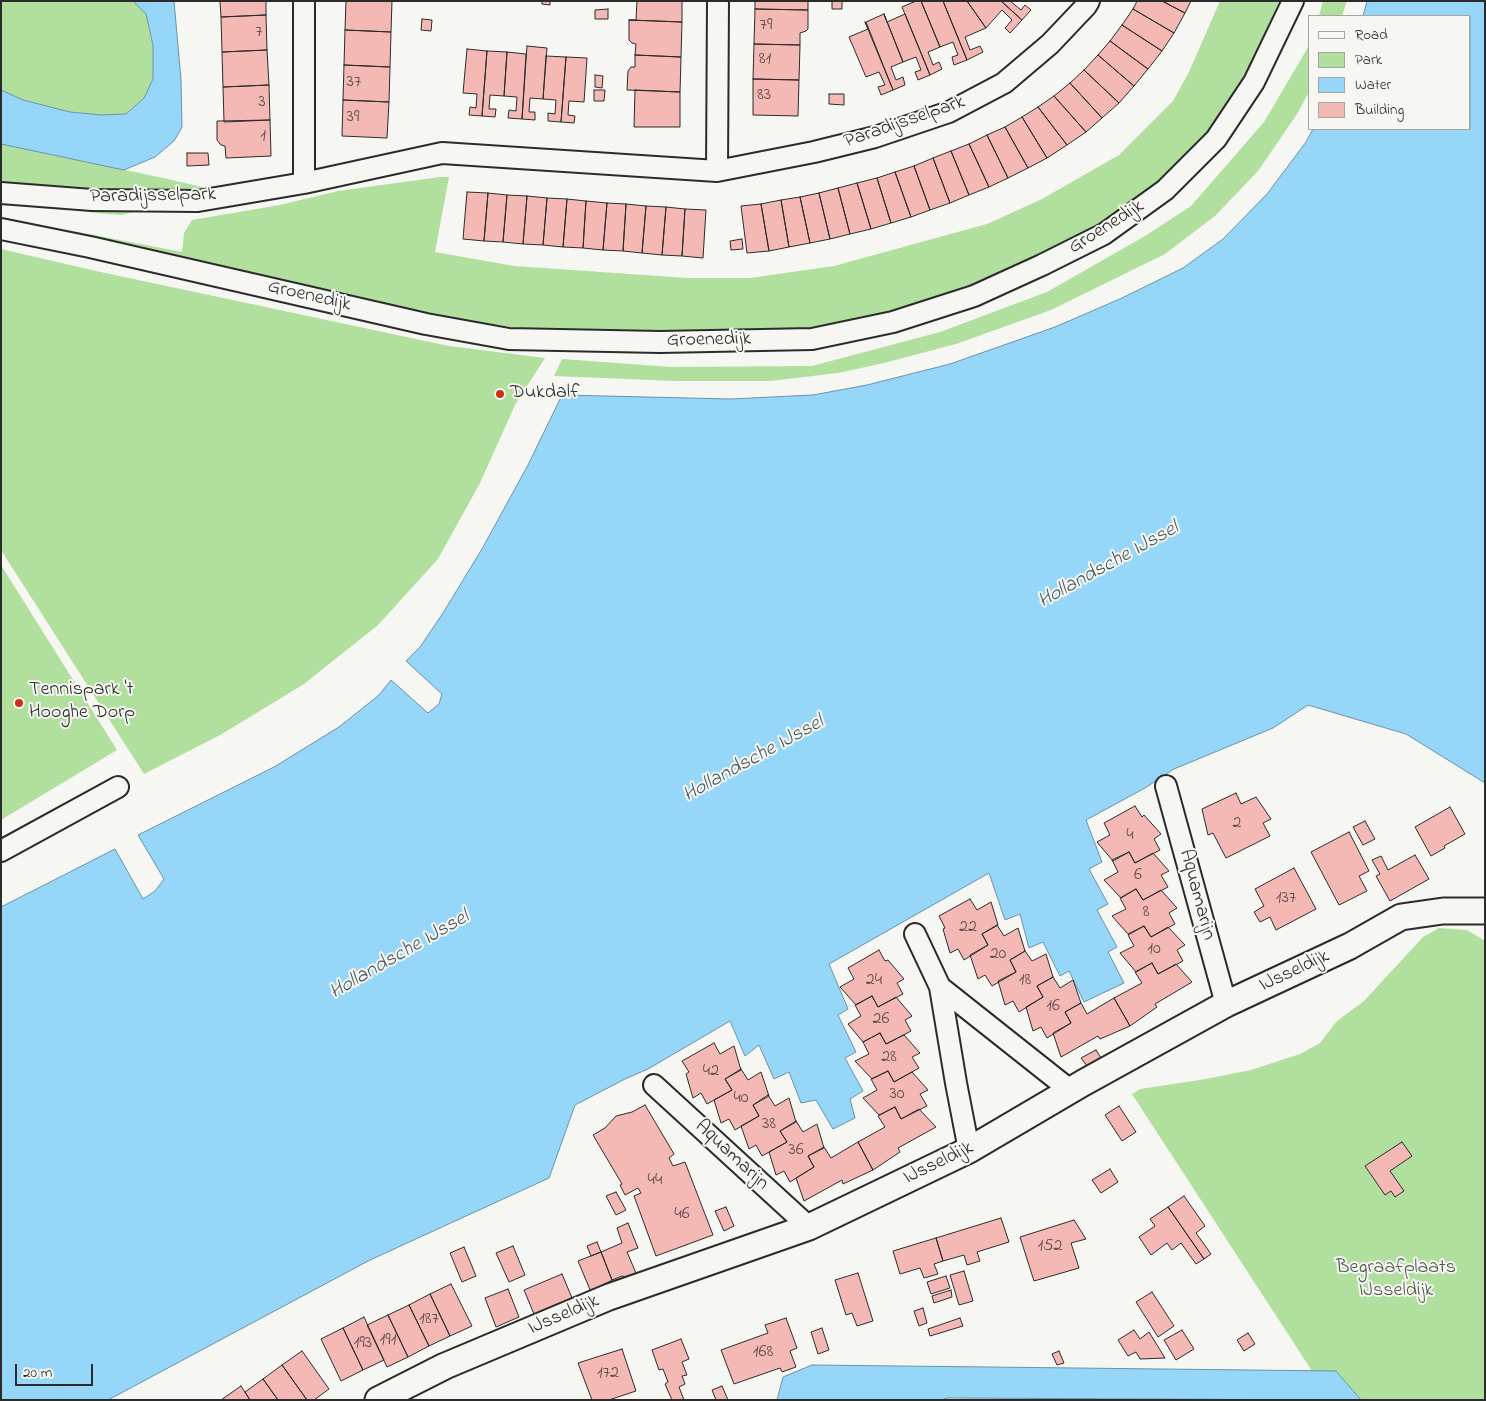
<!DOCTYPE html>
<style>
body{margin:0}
#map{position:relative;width:1486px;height:1401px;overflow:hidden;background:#f6f6f2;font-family:"Indie Flower",sans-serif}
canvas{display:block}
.frame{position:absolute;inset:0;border:2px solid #2b2b2b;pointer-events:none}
.legend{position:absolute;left:1308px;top:15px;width:162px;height:115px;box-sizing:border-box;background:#f6f6f2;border:1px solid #a5a5a2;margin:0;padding:6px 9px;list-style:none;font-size:15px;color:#2b2b2b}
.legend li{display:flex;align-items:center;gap:10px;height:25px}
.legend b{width:25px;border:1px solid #a5a5a2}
.scale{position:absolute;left:15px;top:1364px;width:78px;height:22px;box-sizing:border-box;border:2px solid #2b2b2b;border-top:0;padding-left:6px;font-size:15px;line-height:18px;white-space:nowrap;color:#2b2b2b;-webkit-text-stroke:4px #f6f6f2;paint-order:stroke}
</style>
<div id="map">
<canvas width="1486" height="1401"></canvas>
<div class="frame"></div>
<ul class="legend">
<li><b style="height:6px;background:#f6f6f2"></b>Road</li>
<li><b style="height:14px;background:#b1df9e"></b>Park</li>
<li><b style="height:14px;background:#96d6f8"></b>Water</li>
<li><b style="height:14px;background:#f5b9b5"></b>Building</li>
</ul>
<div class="scale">20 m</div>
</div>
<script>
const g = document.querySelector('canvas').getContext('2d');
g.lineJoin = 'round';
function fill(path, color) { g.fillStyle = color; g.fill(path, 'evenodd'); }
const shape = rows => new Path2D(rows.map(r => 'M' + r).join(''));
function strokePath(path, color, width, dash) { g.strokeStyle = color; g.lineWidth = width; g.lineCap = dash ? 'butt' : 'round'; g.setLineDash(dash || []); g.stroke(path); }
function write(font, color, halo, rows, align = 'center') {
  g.font = font + ' "Indie Flower",sans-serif'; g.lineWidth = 4; g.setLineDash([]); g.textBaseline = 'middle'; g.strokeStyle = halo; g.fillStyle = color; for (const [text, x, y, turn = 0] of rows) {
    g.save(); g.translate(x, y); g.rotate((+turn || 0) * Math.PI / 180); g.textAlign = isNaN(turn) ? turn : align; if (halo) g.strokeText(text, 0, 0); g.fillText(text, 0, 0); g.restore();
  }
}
const green = shape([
 [1,1,133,1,146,14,153,45,153,79,144,98,126,114,101,115,70,112,23,100,1,90],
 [1220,1,1279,1,1247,85,1192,162,1109,234,847,336,605,341,417,313,1,227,1,217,182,252,184,233,192,220,280,205,338,191,440,177,449,177,435,252,514,266,688,278,750,278,834,266,987,224,1042,199,1119,155,1173,101,1189,72],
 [1323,1,1347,1,1342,16,1319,16],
 [1310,44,1310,90,1297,114,1258,171,1215,216,1165,254,1051,310,956,344,884,363,838,373,770,381,676,381,554,376,562,359,671,367,812,366,940,332,1047,292,1145,236,1191,206,1264,122],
 [1,144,168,179,210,189,190,196,122,215,95,213,1,197],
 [1,249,96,271,449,346,545,358,515,405,480,483,438,559,378,625,304,684,222,734,144,774,1,550],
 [1,565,117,750,1,820],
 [1439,928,1467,930,1485,941,1485,1400,1361,1400,1336,1371,1312,1371,1132,1094,1140,1089,1206,1079,1251,1070,1300,1054,1320,1043,1337,1021,1364,1001,1423,937]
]);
const water = shape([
 [133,1,174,1,181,80,182,127,174,141,155,157,124,170,1,144,1,90,23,100,70,112,101,115,126,114,144,98,153,79,153,45,146,14,133,1],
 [1367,1,1485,1,1485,783,1406,734,1308,705,1273,728,1174,769,1145,788,1086,820,1102,862,1089,869,1108,904,1097,910,1117,947,1108,952,1124,983,1084,1002,1069,971,1060,976,1043,942,1029,948,1020,914,1005,920,989,873,829,964,848,1009,838,1015,856,1052,845,1058,863,1091,850,1099,855,1118,833,1129,816,1100,801,1103,789,1072,774,1079,759,1045,745,1056,730,1021,648,1069,625,1079,575,1105,549,1178,370,1260,108,1400,1,1400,1,907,115,849,143,899,155,891,164,879,138,835,274,767,339,727,379,695,391,680,428,713,439,704,442,694,406,661,420,647,443,613,482,549,528,465,562,395,731,399,813,395,867,385,950,364,1055,327,1122,298,1183,268,1223,239,1267,194,1306,142,1313,129,1470,129,1470,16,1363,16,1367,1],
 [812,1365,1336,1371,1361,1400,947,1398,941,1400,777,1400,783,1377,812,1365]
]);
const building = shape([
 [220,1,266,1,266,15,221,17,220,1],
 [346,1,392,1,391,32,345,30,346,1],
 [542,1,550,1,550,5,542,4,542,1],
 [637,1,682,1,682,22,629,20,636,20,637,1],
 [755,1,808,1,808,10,755,9,755,1],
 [832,1,842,1,842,9,832,9,832,1],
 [916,1,921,1,940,47,928,52,933,65,939,62,942,69,930,75,902,7,916,1],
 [921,1,943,1,967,60,954,65,952,57,958,55,953,42,940,47,921,1],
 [943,1,967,1,986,28,965,37,970,50,980,46,983,52,967,60,943,1],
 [967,1,1001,1,1022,20,1010,33,1005,28,1012,20,1002,10,986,28,967,1],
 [1001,1,1010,1,1021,10,1025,5,1031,10,1022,20,1001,1],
 [1137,1,1162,1,1185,13,1174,33,1133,9,1137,1],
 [1162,1,1191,1,1185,13,1162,1],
 [608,9,608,19,595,19,595,10,608,9],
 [755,9,808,10,808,29,806,31,800,33,800,45,754,44,755,9],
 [1133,9,1174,33,1162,51,1122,25,1133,9],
 [884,14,887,22,905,14,930,75,918,80,915,72,921,70,916,57,903,62,884,14],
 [884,14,903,62,891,67,896,80,903,77,905,85,893,90,866,22,884,14],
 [266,15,267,50,222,52,221,17,266,15],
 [422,19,432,20,431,31,421,30,422,19],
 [629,20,682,22,681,57,635,55,636,44,632,43,629,40,629,20],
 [865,22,893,90,881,95,878,87,885,85,879,72,866,77,849,37,868,29,865,22],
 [1122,25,1162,51,1148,69,1110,41,1122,25],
 [345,30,391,32,390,67,344,65,345,30],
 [1110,41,1148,69,1134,86,1098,55,1110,41],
 [754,44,800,45,799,80,753,79,754,44],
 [527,46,547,48,543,99,530,98,529,112,535,112,535,120,522,119,527,46],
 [467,49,487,51,482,116,469,115,470,107,476,108,477,94,463,93,467,49],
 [267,50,269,85,223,87,222,52,267,50],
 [487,51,507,52,504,96,490,95,489,109,496,109,495,117,482,116,487,51],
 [507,52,526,54,522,119,508,118,509,110,516,111,517,97,504,96,507,52],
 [635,55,681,57,680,92,627,90,628,71,631,67,635,67,635,55],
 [1098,55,1134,86,1119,103,1084,70,1098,55],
 [546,56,566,57,561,122,548,121,548,113,555,114,556,100,543,99,546,56],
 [566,57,587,58,584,102,569,101,568,115,575,116,574,123,561,122,566,57],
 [344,65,390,67,389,102,343,100,344,65],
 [1084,70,1119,103,1102,118,1070,83,1084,70],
 [595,75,603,76,602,88,595,87,595,75],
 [753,79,799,80,798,116,753,115,753,79],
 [1070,83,1102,118,1086,132,1054,96,1070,83],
 [269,85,270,120,224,122,223,87,269,85],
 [594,90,605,90,604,101,594,101,594,90],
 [635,90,680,92,680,127,634,127,635,90],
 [829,94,844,94,844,105,829,104,829,94],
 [1054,96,1086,132,1067,145,1038,107,1054,96],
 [343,100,389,102,387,138,342,136,343,100],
 [1038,107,1067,145,1047,158,1022,117,1038,107],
 [1022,117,1047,158,1028,168,1005,127,1022,117],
 [270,120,271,156,226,158,225,146,221,145,217,140,217,121,270,120],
 [1005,127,1028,168,1008,178,987,135,1005,127],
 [987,135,1008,178,989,187,969,144,987,135],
 [969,144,989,187,969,195,951,151,969,144],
 [951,151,969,195,950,203,933,158,951,151],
 [187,153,208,153,209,165,187,166,187,153],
 [933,158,950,203,930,210,914,166,933,158],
 [914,166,930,210,911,217,895,172,914,166],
 [895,172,911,217,891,223,877,178,895,172],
 [877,178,891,223,871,229,857,183,877,178],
 [857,183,871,229,850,234,838,188,857,183],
 [838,188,850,234,830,239,819,193,838,188],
 [467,192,488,193,484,241,463,239,467,192],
 [488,193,507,195,503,242,484,241,488,193],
 [819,193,830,239,810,243,800,197,819,193],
 [507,195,527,196,523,244,503,242,507,195],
 [527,196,547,198,543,245,523,244,527,196],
 [800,197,810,243,789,247,781,200,800,197],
 [547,198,567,199,563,247,543,245,547,198],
 [567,199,586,201,583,248,563,247,567,199],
 [781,200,789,247,769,251,761,204,781,200],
 [586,201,607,203,603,250,583,248,586,201],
 [607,203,626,204,623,251,603,250,607,203],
 [626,204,646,206,642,253,623,251,626,204],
 [761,204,769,251,747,253,741,206,761,204],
 [646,206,666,207,662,255,642,253,646,206],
 [666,207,685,209,682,256,662,255,666,207],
 [685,209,706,210,703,258,682,256,685,209],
 [742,239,743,249,731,250,730,241,742,239],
 [1236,793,1241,804,1256,797,1271,819,1263,823,1270,836,1226,858,1213,833,1208,835,1202,809,1236,793],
 [1135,806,1142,817,1144,815,1161,834,1154,839,1160,850,1135,863,1129,852,1113,861,1097,842,1110,835,1104,823,1135,806],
 [1450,807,1465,834,1444,846,1445,848,1431,856,1415,827,1450,807],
 [1365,821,1375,839,1363,845,1353,827,1365,821],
 [1349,832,1369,871,1359,876,1367,891,1339,905,1311,852,1349,832],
 [1129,852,1135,863,1153,853,1169,871,1161,875,1168,887,1143,900,1136,889,1121,898,1104,880,1118,872,1112,860,1129,852],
 [1415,855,1429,879,1390,901,1376,876,1380,874,1372,860,1381,856,1388,870,1415,855],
 [1294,868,1316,909,1276,930,1270,917,1260,922,1254,912,1264,906,1255,889,1294,868],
 [1136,889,1143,900,1161,890,1177,908,1169,913,1175,924,1151,937,1144,926,1128,934,1112,916,1126,909,1120,898,1136,889],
 [970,899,977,910,991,902,998,925,982,934,988,945,964,960,958,949,950,953,943,929,945,928,939,916,970,899],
 [997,925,1004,936,1018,928,1025,951,1010,960,1016,972,992,986,985,975,978,979,970,955,988,945,982,934,997,925],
 [1144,926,1151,937,1168,927,1185,945,1177,950,1183,961,1158,974,1152,963,1136,972,1120,953,1134,946,1128,935,1144,926],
 [879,950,885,961,888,960,904,979,897,983,903,994,878,1007,872,996,856,1005,840,987,854,979,848,968,879,950],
 [1025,951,1032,961,1046,954,1053,977,1037,986,1043,997,1019,1012,1013,1001,1005,1005,998,981,1016,972,1010,960,1025,951],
 [1152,963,1158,974,1176,964,1192,982,1155,1004,1157,1007,1130,1026,1114,998,1142,983,1135,972,1152,963],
 [1053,977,1060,988,1073,980,1081,1003,1065,1012,1071,1023,1047,1038,1041,1027,1033,1031,1026,1007,1043,997,1037,986,1053,977],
 [872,996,878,1007,896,997,912,1016,905,1020,911,1031,886,1044,880,1033,863,1042,848,1024,861,1016,855,1005,872,996],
 [1114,998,1130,1026,1100,1039,1098,1036,1061,1057,1053,1033,1071,1023,1065,1012,1081,1003,1087,1014,1114,998],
 [880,1033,886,1044,904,1035,920,1053,912,1057,919,1068,894,1082,888,1071,872,1079,855,1061,869,1054,863,1042,880,1033],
 [714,1043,720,1054,734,1046,741,1070,725,1079,732,1090,707,1104,701,1093,693,1098,686,1074,689,1072,682,1061,714,1043],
 [1096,1050,1101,1058,1087,1066,1081,1058,1096,1050],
 [741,1069,748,1080,761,1072,769,1096,753,1105,759,1116,735,1130,729,1119,721,1123,714,1100,732,1090,725,1079,741,1069],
 [888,1071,894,1082,912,1072,928,1090,920,1094,927,1106,901,1119,895,1107,879,1115,863,1098,877,1090,871,1079,888,1071],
 [768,1095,775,1106,789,1098,796,1122,780,1131,787,1142,762,1156,756,1145,749,1149,741,1126,759,1116,753,1105,768,1095],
 [645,1105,674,1154,669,1158,673,1166,685,1162,713,1235,656,1256,634,1196,641,1193,638,1188,625,1195,620,1185,622,1184,593,1135,605,1128,616,1116,632,1112,645,1105],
 [1119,1106,1136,1132,1122,1141,1105,1115,1119,1106],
 [895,1107,901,1119,919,1109,936,1127,898,1148,900,1152,873,1170,858,1142,885,1127,878,1116,895,1107],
 [796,1121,803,1132,817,1124,824,1148,808,1156,814,1167,790,1182,784,1171,776,1175,769,1152,787,1142,780,1131,796,1121],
 [858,1142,873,1170,843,1184,842,1180,804,1201,796,1178,814,1167,808,1156,824,1147,831,1158,858,1142],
 [1402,1142,1412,1156,1390,1171,1404,1191,1395,1197,1391,1191,1385,1195,1365,1166,1402,1142],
 [1110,1169,1118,1182,1101,1193,1092,1180,1110,1169],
 [616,1192,626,1210,616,1215,606,1196,616,1192],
 [1184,1196,1205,1226,1196,1233,1211,1254,1204,1259,1168,1207,1184,1196],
 [726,1207,734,1226,724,1231,715,1211,726,1207],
 [1168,1207,1204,1259,1196,1264,1181,1243,1172,1250,1167,1243,1151,1255,1139,1237,1155,1226,1150,1219,1168,1207],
 [1001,1218,1009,1242,977,1252,980,1261,967,1265,964,1255,943,1261,936,1238,1001,1218],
 [1074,1220,1086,1239,1071,1243,1079,1268,1034,1281,1020,1237,1074,1220],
 [628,1223,638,1248,627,1252,636,1273,626,1277,622,1276,612,1280,601,1252,622,1243,617,1228,628,1223],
 [936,1238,943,1261,934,1264,938,1274,924,1278,920,1268,900,1274,893,1251,936,1238],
 [597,1242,601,1252,591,1256,587,1246,597,1242],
 [513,1246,525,1275,509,1282,496,1253,513,1246],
 [464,1247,476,1276,462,1282,450,1253,464,1247],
 [601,1252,612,1280,591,1292,578,1261,601,1252],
 [964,1271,973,1301,959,1305,950,1275,964,1271],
 [858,1273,873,1321,857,1326,852,1313,846,1315,835,1280,858,1273],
 [562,1274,572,1298,534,1314,524,1290,562,1274],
 [946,1276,950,1288,931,1294,927,1282,946,1276],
 [451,1284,472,1326,450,1336,430,1294,451,1284],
 [508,1289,519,1317,496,1327,485,1298,508,1289],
 [951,1290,952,1297,934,1303,932,1296,951,1290],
 [1152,1292,1174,1326,1158,1337,1136,1302,1152,1292],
 [430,1294,450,1336,429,1346,409,1305,430,1294],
 [409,1305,429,1346,408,1357,388,1315,409,1305],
 [923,1308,927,1323,919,1326,914,1311,923,1308],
 [388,1315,408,1357,387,1367,367,1325,388,1315],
 [364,1317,384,1360,363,1370,343,1328,364,1317],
 [786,1318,797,1348,790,1351,796,1367,782,1372,780,1368,734,1384,721,1350,768,1333,765,1325,786,1318],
 [960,1318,963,1326,930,1336,928,1329,960,1318],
 [343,1328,363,1370,341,1381,321,1339,343,1328],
 [822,1328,829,1350,818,1354,811,1332,822,1328],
 [1134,1330,1140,1339,1149,1332,1165,1358,1140,1359,1136,1352,1128,1356,1118,1340,1134,1330],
 [1182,1330,1194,1349,1176,1360,1164,1340,1182,1330],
 [1248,1333,1255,1344,1244,1351,1237,1340,1248,1333],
 [681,1339,689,1359,682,1362,687,1375,682,1376,685,1384,679,1387,684,1400,672,1400,665,1384,668,1382,663,1369,659,1370,652,1350,681,1339],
 [622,1349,636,1391,609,1400,592,1400,578,1363,622,1349],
 [302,1351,329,1389,314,1400,307,1400,282,1365,302,1351],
 [1059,1351,1064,1363,1057,1365,1052,1354,1059,1351],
 [282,1365,307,1400,278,1400,263,1379,282,1365],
 [263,1379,278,1400,250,1400,245,1392,263,1379],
 [241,1386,250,1400,221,1400,241,1386],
 [722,1386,728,1400,716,1400,712,1390,722,1386]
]);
const minor = shape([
 [304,1,304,183],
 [717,171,718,1],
 [1,193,92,200,198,201,304,183,442,153,717,171,814,152,875,137,949,112,1004,83,1050,44,1086,6,1089,1],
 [1,229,90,247,426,324,509,339,660,342,812,339,893,322,974,296,1042,265,1104,234,1165,190,1216,139,1254,82,1293,1],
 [1166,786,1226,1004],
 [1,851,118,787],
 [915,934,940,987,956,1083,969,1150],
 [940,987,1070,1090],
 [654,1085,809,1227]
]);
const tertiary = shape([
 [378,1400,445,1366,609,1297,809,1227,969,1150,1083,1083,1226,1004,1350,946,1401,917,1443,911,1485,911]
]);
const markers = [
 [500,394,5,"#c8321e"],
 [19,703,5,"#c8321e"]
];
const numberNames = [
 ["79",766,26],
 ["7",259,33],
 ["81",765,60],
 ["37",354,83],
 ["83",764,96],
 ["3",262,103],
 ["39",353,118],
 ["1",263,137],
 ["2",1237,824],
 ["4",1130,836],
 ["6",1138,876],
 ["137",1286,899],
 ["8",1146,913],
 ["22",968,928],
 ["10",1154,950],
 ["20",998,955],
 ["24",874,981],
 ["18",1025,981],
 ["16",1053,1007],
 ["26",881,1020],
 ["28",889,1058],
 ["42",711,1072],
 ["30",897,1095],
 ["40",741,1099],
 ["38",769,1125],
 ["36",796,1151],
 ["44",655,1181],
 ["46",682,1215],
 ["152",1050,1247],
 ["187",429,1320],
 ["191",388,1341],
 ["193",363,1344],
 ["168",763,1353],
 ["172",608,1374]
];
const streetNames = [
 ["Paradijsselpark",905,123,-19],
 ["Paradijsselpark",153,197,-1],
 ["Groenedijk",1107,228,-32],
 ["Groenedijk",309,297,13],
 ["Groenedijk",709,341,-1],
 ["Aquamarijn",1196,895,75],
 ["IJsseldijk",1295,972,-25],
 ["Aquamarijn",731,1156,43],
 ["IJsseldijk",939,1164,-26],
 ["IJsseldijk",564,1316,-23]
];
const poiNames = [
 ["Dukdalf",510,394],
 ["Tennispark 't",29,691],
 ["Hooghe Dorp",29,714]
];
const parkNames = [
 ["Begraafplaats",1396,1269],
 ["IJsseldijk",1396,1292]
];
const waterNames = [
 ["Hollandsche IJssel",1109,566,-29],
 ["Hollandsche IJssel",754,760,-29],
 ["Hollandsche IJssel",400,956,-30]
];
fill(green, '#b1df9e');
fill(water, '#96d6f8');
strokePath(water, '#6b92a6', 1);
fill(building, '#f5b9b5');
strokePath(building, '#2b2b2b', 1);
strokePath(minor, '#2b2b2b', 24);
strokePath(tertiary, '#2b2b2b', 29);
strokePath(minor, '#f6f6f2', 20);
strokePath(tertiary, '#f6f6f2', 25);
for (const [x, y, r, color] of markers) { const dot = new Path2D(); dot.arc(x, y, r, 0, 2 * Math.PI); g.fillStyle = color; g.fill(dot); strokePath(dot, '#f6f6f2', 2); }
write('18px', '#5e4e4e', null, numberNames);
write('20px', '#2b2b2b', '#f6f6f2', streetNames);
write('20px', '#2b2b2b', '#f6f6f2', poiNames, 'left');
write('20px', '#4c5848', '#f6f6f2', parkNames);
write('italic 21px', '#46565e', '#f6f6f2', waterNames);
</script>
